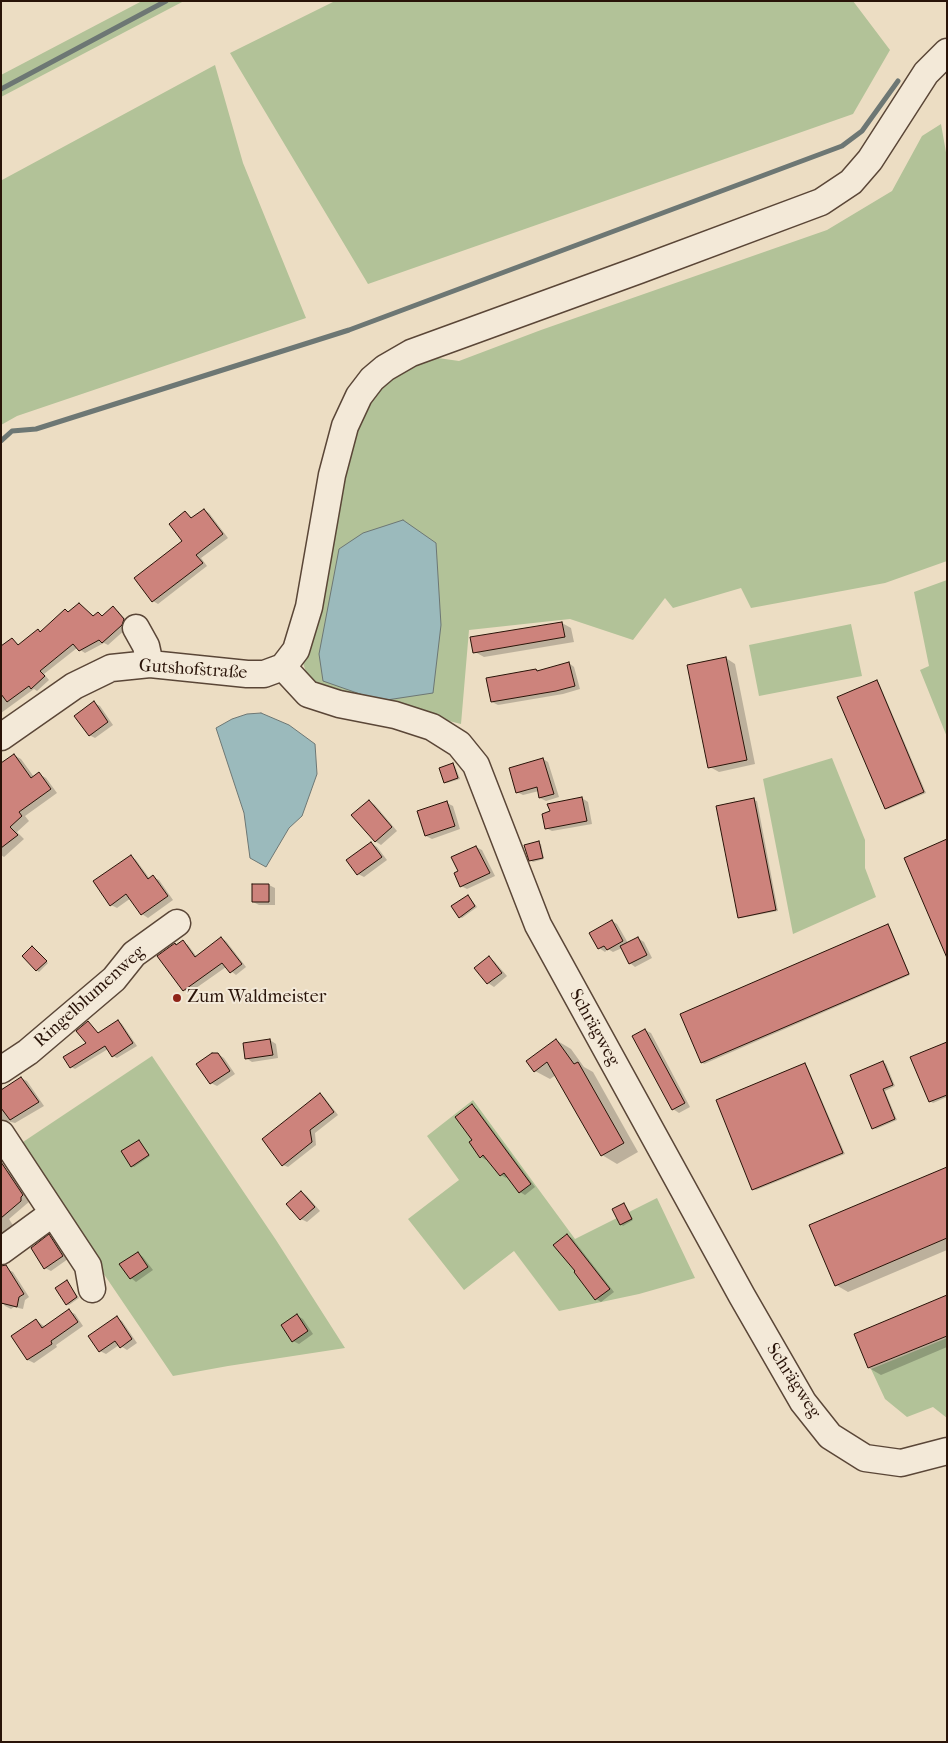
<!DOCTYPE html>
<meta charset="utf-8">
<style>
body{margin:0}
#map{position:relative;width:948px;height:1743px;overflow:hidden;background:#ecddc3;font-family:"IM FELL French Canon",serif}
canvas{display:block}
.frame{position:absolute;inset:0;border:2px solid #291308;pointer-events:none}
</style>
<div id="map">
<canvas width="948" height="1743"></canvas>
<div class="frame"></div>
</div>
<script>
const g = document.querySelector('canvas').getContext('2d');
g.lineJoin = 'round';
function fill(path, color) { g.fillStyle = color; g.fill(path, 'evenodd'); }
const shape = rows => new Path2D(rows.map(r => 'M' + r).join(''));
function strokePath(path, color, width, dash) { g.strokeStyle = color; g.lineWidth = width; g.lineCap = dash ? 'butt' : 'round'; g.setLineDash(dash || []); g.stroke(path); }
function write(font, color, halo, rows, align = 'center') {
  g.font = font + ' "IM FELL French Canon",serif'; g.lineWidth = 4; g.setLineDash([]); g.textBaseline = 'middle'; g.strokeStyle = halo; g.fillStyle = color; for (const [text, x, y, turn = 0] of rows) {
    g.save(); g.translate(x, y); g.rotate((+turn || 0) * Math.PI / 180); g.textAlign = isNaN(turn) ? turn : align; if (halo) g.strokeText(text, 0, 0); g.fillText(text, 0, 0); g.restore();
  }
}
const green = shape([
 [142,1,184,1,1,97,1,75],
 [335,1,853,1,890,50,853,114,368,284,230,53],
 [215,65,243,163,306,318,17,416,1,425,2,180],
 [941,124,947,158,947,561,885,583,751,608,741,588,673,608,665,598,633,640,570,619,469,630,461,724,318,688,308,678,302,660,359,411,381,383,431,357,459,361,541,330,827,230,892,191,922,136],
 [947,580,947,737,920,670,929,666,914,592],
 [851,624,862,676,759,696,749,645],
 [832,758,865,840,865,868,876,897,793,934,763,779],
 [152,1056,276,1240,345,1348,228,1366,173,1376,17,1146],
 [473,1100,575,1239,657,1198,695,1278,639,1294,559,1311,514,1251,464,1290,408,1219,459,1180,427,1136],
 [947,1338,947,1418,933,1407,907,1417,885,1399,871,1369]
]);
const water = shape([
 [403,520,436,543,441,625,433,693,380,701,323,681,319,654,339,549,363,533,403,520],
 [261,713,289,725,315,744,317,774,302,816,289,828,266,867,250,858,244,813,216,728,232,719,247,714,261,713]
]);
const shadow = shape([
 [204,510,209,513,228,538,201,558,207,566,158,604,153,601,184,542,185,512,193,519],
 [79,604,94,616,98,613,104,617,113,608,118,611,129,623,127,628,108,645,104,643,85,653,77,648,44,674,49,680,37,691,34,689,1,713,1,648,12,639,19,645,38,631,41,633],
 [562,623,571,628,574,642,484,657,475,652],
 [726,658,735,664,755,764,719,772,710,767],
 [569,663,574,667,580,689,563,694,498,705,492,702,536,670,539,671],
 [876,681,879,683,926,793,888,809,886,808],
 [94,703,100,706,113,725,95,738,89,735],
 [14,755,21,759,34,777,39,774,46,778,57,793,25,816,29,821,17,832,24,839,4,857,1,855,1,765],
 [543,759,548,762,559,797,546,801,540,798,539,791,523,795,517,792],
 [453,764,455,766,460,779,447,783,445,782],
 [582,798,588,802,592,824,552,831,546,828],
 [754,800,757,801,778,911,741,918,739,917],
 [369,801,375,805,397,831,381,845,375,841],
 [447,803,453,806,460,829,432,839,426,836],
 [371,843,377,847,387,860,364,877,358,874],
 [538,843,541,844,544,859,533,862,530,860],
 [476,847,482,850,495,876,467,889,461,886,459,872],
 [131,856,136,860,150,879,153,877,159,880,173,900,148,918,142,914,131,898,117,908,111,905],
 [269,885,275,888,275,905,259,905,253,902],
 [468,896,477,907,462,918,460,917],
 [612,921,617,924,628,943,638,938,644,942,652,958,635,967,630,963,622,948,613,952,608,949,605,952,599,948],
 [888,926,890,927,910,975,704,1064,702,1062],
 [221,938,226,941,246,967,236,975,226,967,189,993,184,990,177,946,183,942,188,945,197,957],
 [35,949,48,963,39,972,36,970],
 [489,958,494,961,507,976,494,987,488,983,476,968],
 [118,1021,122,1024,137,1046,117,1058,113,1056,108,1049,75,1069,71,1067,88,1043,88,1023,99,1034],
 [645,1030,651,1033,690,1107,679,1113,673,1109,634,1036],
 [270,1040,276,1044,278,1058,252,1062,246,1058],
 [556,1040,571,1049,584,1067,593,1072,638,1152,617,1164,602,1155,556,1075,550,1079,535,1071],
 [947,1043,947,1097,933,1103,930,1101],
 [218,1054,224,1058,235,1074,217,1086,211,1083],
 [883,1062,886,1064,895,1086,885,1091,897,1120,876,1129,873,1128],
 [805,1064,807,1066,845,1154,756,1190,753,1189],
 [21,1078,27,1081,44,1106,15,1123,7,1121,1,1123,1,1092],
 [320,1094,324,1097,338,1115,315,1133,316,1145,288,1167,283,1165],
 [472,1106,477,1109,535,1187,525,1195,520,1192,508,1176,506,1178,501,1175,488,1158,486,1160,481,1157,474,1140],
 [139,1141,150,1156,134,1167,132,1166],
 [947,1168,947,1250,848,1292,836,1285],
 [7,1171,12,1175,30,1201,9,1219,14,1227,1,1237,1,1203],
 [302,1192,307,1196,320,1211,307,1222,301,1219,288,1204],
 [624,1205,626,1206,633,1220,623,1226,621,1224],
 [567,1235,572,1238,614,1292,601,1302,596,1299],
 [49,1236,55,1239,68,1259,51,1271,45,1268],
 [138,1253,143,1257,153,1270,136,1282,131,1278],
 [7,1269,13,1272,29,1297,25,1300,23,1309,14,1307,11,1309,5,1306,1,1300],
 [67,1282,79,1298,69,1305,66,1304],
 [947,1297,947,1347,881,1375,869,1368,856,1335],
 [69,1311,75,1314,83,1326,56,1345,57,1347,34,1363,28,1360,12,1336,36,1320,45,1327],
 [298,1316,303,1319,313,1334,299,1344,293,1341],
 [117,1318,122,1321,137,1343,127,1350,119,1345,106,1354,100,1351]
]);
const stream = shape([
 [1,89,166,1],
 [1,441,12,431,36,429,349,330,842,146,862,131,898,81]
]);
const building = shape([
 [204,509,223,534,196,555,203,563,152,602,134,578,182,541,169,524,185,511,191,518,204,509],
 [79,603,93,616,98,612,102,616,113,606,124,619,122,625,102,643,99,640,79,651,73,644,40,671,45,676,31,689,29,686,7,702,1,694,1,646,12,638,18,645,38,629,40,632,65,609,68,612,79,603],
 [562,622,565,637,473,653,470,637,562,622],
 [726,657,747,760,708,768,687,665,726,657],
 [569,662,575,686,556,691,491,702,486,678,536,669,537,671,569,662],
 [877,680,924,792,885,809,837,697,877,680],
 [94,701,108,722,89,736,74,716,94,701],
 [14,754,31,778,39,772,51,789,19,812,22,816,10,827,18,835,1,848,1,763,14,754],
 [543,758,554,794,539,798,537,787,516,793,509,768,543,758],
 [453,763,458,778,444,783,439,768,453,763],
 [582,797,587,821,545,829,542,814,550,811,547,804,582,797],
 [754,798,776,910,738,918,716,806,754,798],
 [369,800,392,827,375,842,351,815,369,800],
 [447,801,455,826,425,836,417,811,447,801],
 [947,839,947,958,904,858,947,839],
 [539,841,543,858,529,861,524,845,539,841],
 [371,842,382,857,357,875,346,860,371,842],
 [476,846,490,873,460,887,454,873,458,871,451,857,476,846],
 [131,855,148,879,153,875,168,896,141,915,126,894,110,906,93,881,131,855],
 [252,884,269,884,269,902,252,902,252,884],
 [468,895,475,906,459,918,451,906,468,895],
 [612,920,623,941,607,950,604,946,598,949,589,933,612,920],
 [888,924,909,974,701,1063,680,1014,888,924],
 [221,937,242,964,230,973,222,963,183,991,157,956,175,943,176,945,183,940,195,957,221,937],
 [638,937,647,955,629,964,620,946,638,937],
 [32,946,47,961,36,971,22,956,32,946],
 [489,956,502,973,487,984,474,968,489,956],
 [118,1020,133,1043,112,1057,105,1046,70,1068,63,1057,86,1043,76,1031,88,1021,98,1033,118,1020],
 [645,1029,685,1103,672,1110,632,1036,645,1029],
 [270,1039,273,1055,245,1059,243,1043,270,1039],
 [556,1039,574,1064,578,1062,624,1143,601,1156,547,1062,534,1072,526,1061,556,1039],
 [947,1042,947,1095,929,1102,910,1057,947,1042],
 [212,1053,218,1053,230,1071,210,1084,196,1064,212,1053],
 [883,1061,893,1085,883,1089,895,1119,872,1129,850,1075,883,1061],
 [805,1063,843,1153,752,1190,716,1100,805,1063],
 [21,1077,39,1102,10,1120,1,1108,1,1090,21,1077],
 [320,1093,334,1112,310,1130,312,1142,282,1166,262,1139,320,1093],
 [472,1104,531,1184,519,1193,504,1173,500,1176,483,1155,480,1158,469,1142,472,1140,455,1117,472,1104],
 [139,1140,149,1155,131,1167,121,1151,139,1140],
 [1,1162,23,1195,21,1197,21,1201,1,1218,1,1162],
 [947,1167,947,1238,835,1286,809,1225,947,1167],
 [301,1191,315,1207,300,1220,286,1204,301,1191],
 [624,1203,632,1219,620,1225,612,1209,624,1203],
 [49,1234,63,1256,44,1269,31,1248,49,1234],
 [567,1234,610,1289,595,1300,574,1272,575,1271,553,1245,567,1234],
 [138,1252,148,1267,130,1279,119,1264,138,1252],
 [6,1265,24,1294,19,1297,17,1307,1,1303,1,1266,6,1265],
 [67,1280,77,1297,66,1305,55,1288,67,1280],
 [947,1295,947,1336,868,1368,854,1334,947,1295],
 [69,1309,78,1322,51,1341,52,1344,27,1360,11,1336,36,1319,42,1328,69,1309],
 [297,1314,308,1331,292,1342,281,1325,297,1314],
 [117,1316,132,1339,120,1348,115,1341,99,1352,88,1336,117,1316]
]);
const minor = shape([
 [136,628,146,646,150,664],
 [283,667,308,694,339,704,395,715,432,727,459,744,476,765,538,925,742,1296,803,1402,830,1436,865,1458,901,1463,947,1451],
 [283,667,296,650,309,607,332,475,345,426,359,396,372,379,385,368,411,353,639,270,821,202,851,182,870,160,926,73,947,52],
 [1,737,74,686,111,668,150,664,247,674,264,674,283,667],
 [1,1070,28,1052,114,979,134,954,177,923],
 [1,1134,88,1266,92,1289],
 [1,1251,53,1213]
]);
const markers = [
 [177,998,5,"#8f2418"]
];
const streetNames = [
 ["Gutshofstraße",193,670,4],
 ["Ringelblumenweg",90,997,-42],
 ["Schrägweg",594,1028,61],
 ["Schrägweg",793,1381,57]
];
const poiNames = [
 ["Zum Waldmeister",187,998]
];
fill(green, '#b2c298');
fill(water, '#9bbabc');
strokePath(water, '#6d7774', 1);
fill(shadow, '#0003');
strokePath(stream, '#6d7774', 5);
fill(building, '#cd837c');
strokePath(building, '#291308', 1);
strokePath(minor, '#5a4637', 29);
strokePath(minor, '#f3e9d8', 26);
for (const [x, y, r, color] of markers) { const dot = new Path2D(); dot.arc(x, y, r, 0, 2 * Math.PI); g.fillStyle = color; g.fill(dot); strokePath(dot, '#f3e9d8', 2); }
write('18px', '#291308', '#f3e9d8', streetNames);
write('18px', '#291308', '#f3e9d8', poiNames, 'left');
</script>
